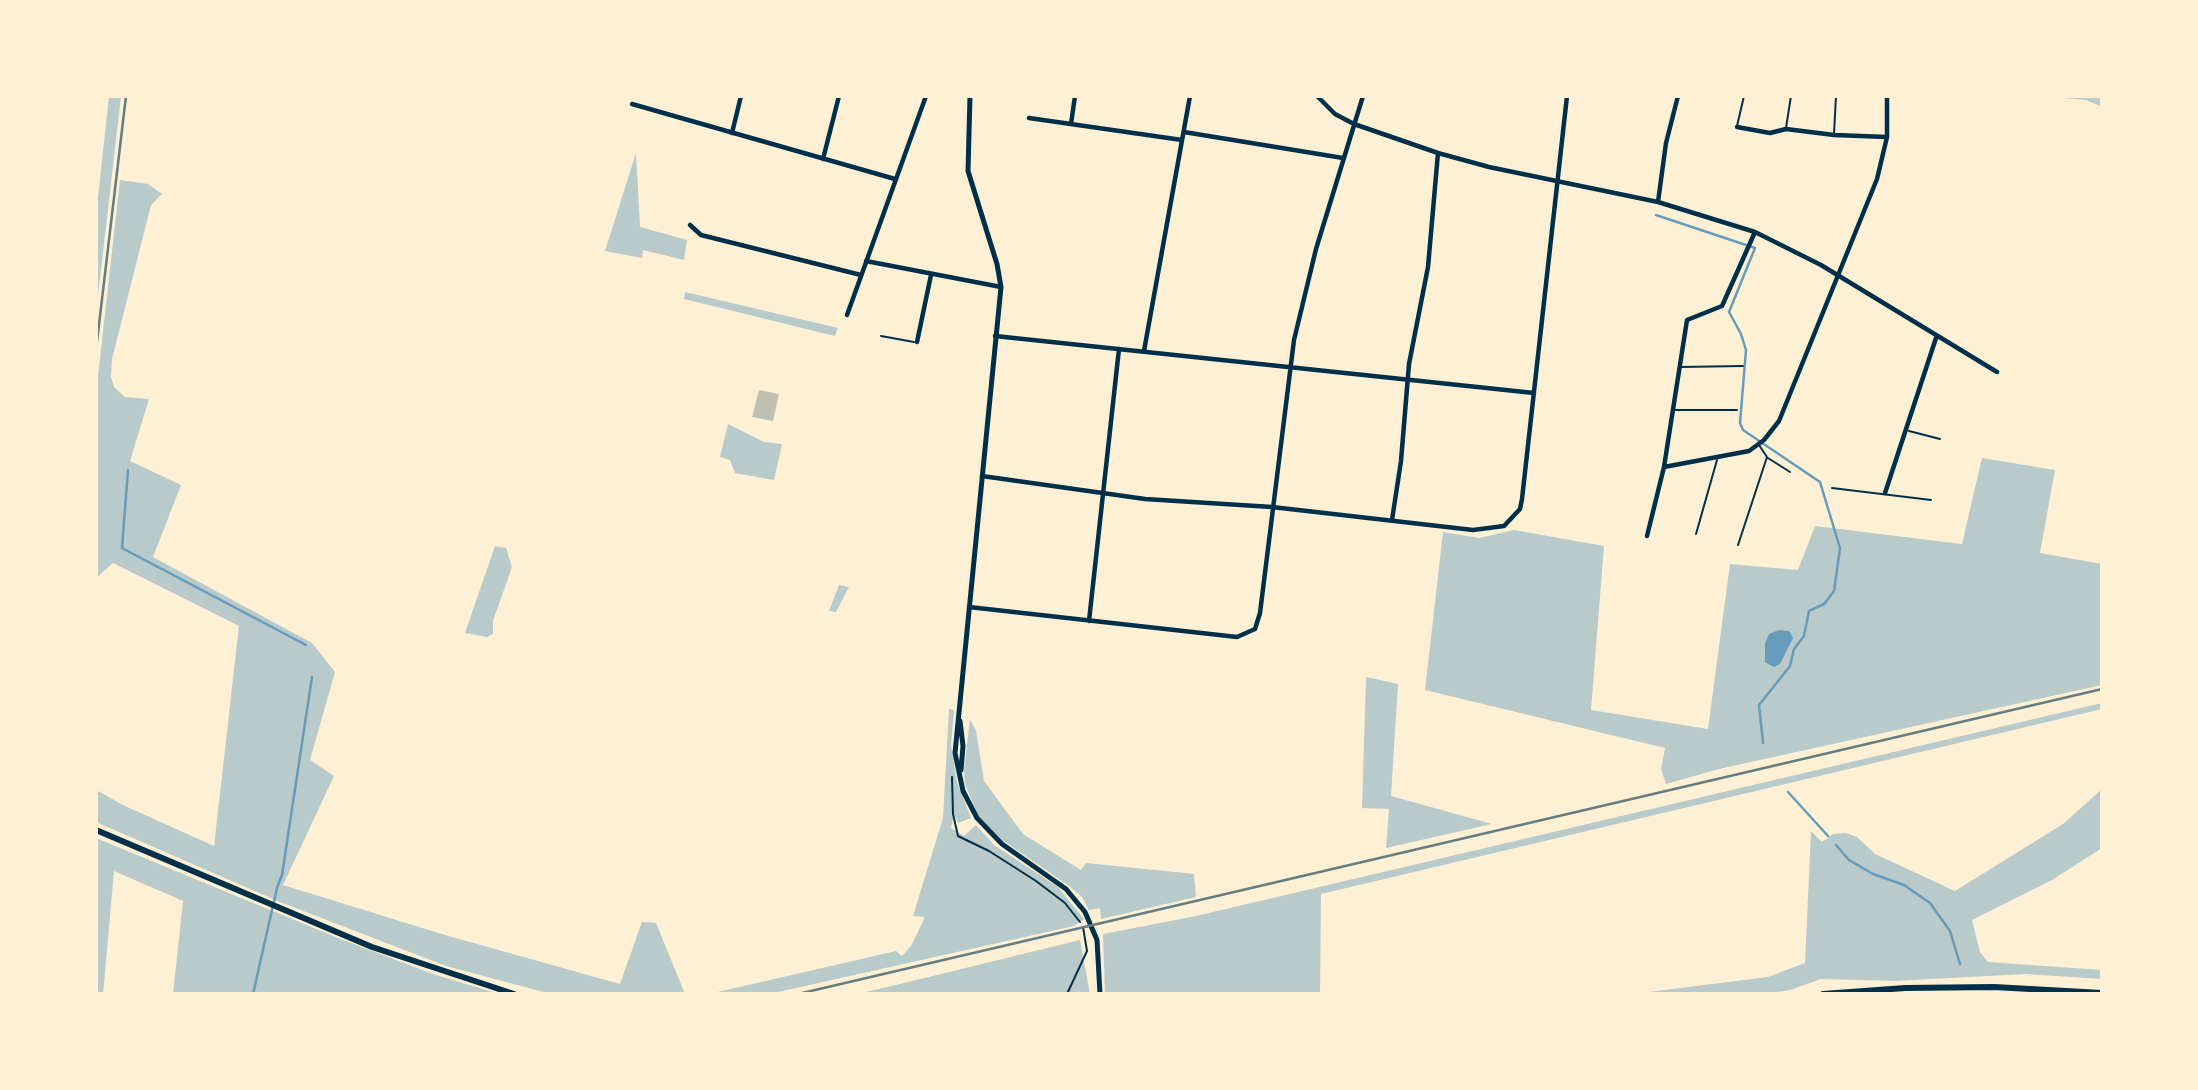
<!DOCTYPE html>
<style>
body{margin:0}
#map{position:relative;width:2198px;height:1090px;overflow:hidden;background:#fdf0d5;font-family:Raleway,sans-serif}
canvas{display:block}
.frame{position:absolute;inset:0;border:98px solid #fdf0d5;pointer-events:none}
</style>
<div id="map">
<canvas width="2198" height="1090"></canvas>
<div class="frame"></div>
</div>
<script>
const g = document.querySelector('canvas').getContext('2d');
g.lineJoin = 'round';
function fill(path, color) { g.fillStyle = color; g.fill(path, 'evenodd'); }
const shape = rows => new Path2D(rows.map(r => 'M' + r).join(''));
function strokePath(path, color, width, dash) { g.strokeStyle = color; g.lineWidth = width; g.lineCap = dash ? 'butt' : 'round'; g.setLineDash(dash || []); g.stroke(path); }
const green = shape([
 [109,96,121,96,96,313,96,216],
 [2040,96,2102,96,2102,107,2086,100],
 [636,153,640,227,687,240,684,260,643,250,642,258,605,251],
 [120,180,148,184,162,194,151,205,112,359,111,377,114,387,125,397,149,399,130,461,181,485,153,557,312,643,335,672,310,760,334,776,283,885,445,935,620,984,642,922,656,923,685,994,551,994,446,966,280,902,96,822,96,790,125,806,214,846,239,626,113,563,96,578,96,394],
 [685,292,838,328,835,336,684,299],
 [728,424,764,442,782,444,774,480,735,473,730,460,720,457],
 [1982,458,2055,470,2040,553,2102,564,2102,685,1719,769,1666,784,1661,769,1665,748,1425,690,1443,532,1479,538,1514,530,1604,546,1591,710,1708,729,1730,564,1798,570,1815,526,1962,544],
 [495,546,506,548,512,567,493,621,493,634,487,637,465,633],
 [839,585,849,587,836,612,829,611],
 [1366,677,1398,684,1391,796,1492,824,1386,848,1389,809,1362,808],
 [2102,703,2102,709,1321,894,1320,994,1105,994,1103,934,1196,916],
 [949,709,954,710,951,745,957,782,971,818,958,823,954,814,951,828,964,836,976,825,994,845,1058,887,1084,919,1074,926,769,994,709,994,896,951,902,956,911,946,925,917,913,916,943,818],
 [970,719,976,731,984,781,1023,834,1081,870,1086,863,1194,874,1196,897,1101,919,1100,908,1089,910,1082,897,1069,886,1001,839,978,815,965,784,964,770],
 [2102,789,2102,848,2052,880,1972,920,1980,952,1988,962,2102,970,2102,979,2026,974,1895,981,1821,979,1790,990,1765,994,1633,994,1768,977,1805,963,1811,831,1822,842,1833,834,1846,833,1857,837,1875,854,1955,891,2063,824],
 [96,838,338,938,433,974,499,994,173,994,183,901,114,871,103,994,96,994],
 [1080,940,1090,994,857,994,900,984]
]);
const water = shape([
 [1779,630,1789,631,1793,638,1780,664,1774,667,1765,662,1765,643,1769,634]
]);
const stream = shape([
 [1656,215,1755,248,1729,312,1741,334,1746,350,1740,423,1743,430,1820,482,1840,548,1834,591,1824,604,1809,611,1804,636,1794,649,1790,666,1759,705,1763,743],
 [128,470,122,548,306,645],
 [1788,792,1828,836],
 [1836,845,1849,860,1873,874,1904,885,1930,903,1950,931,1960,964],
 [253,994,277,888,282,875,312,677]
]);
const building = shape([
 [759,390,779,394,773,421,752,417]
]);
const path = shape([
 [952,777,953,814,958,836,989,851,1036,881,1065,903,1080,922],
 [1067,994,1087,951,1083,927]
]);
const service = shape([
 [1737,126,1744,96],
 [1786,128,1791,96],
 [1834,134,1836,96],
 [881,336,914,342],
 [1680,367,1743,366],
 [1673,410,1737,410],
 [1909,431,1940,439],
 [1768,458,1790,472],
 [1832,488,1931,500],
 [1696,534,1717,460],
 [1738,545,1767,457,1759,445]
]);
const minor = shape([
 [1317,96,1335,114,1354,124,1438,153,1489,167,1658,202,1755,232,1821,265,1997,372],
 [632,104,895,179],
 [1029,118,1182,140],
 [1071,124,1075,96],
 [1737,127,1770,133,1786,129,1834,135,1887,137],
 [1184,132,1343,158],
 [732,133,741,96],
 [823,159,839,96],
 [1658,202,1666,143,1678,96],
 [690,225,701,235,861,275],
 [866,261,1001,287],
 [847,315,926,96],
 [995,336,1534,393],
 [917,342,931,275],
 [1144,351,1190,96],
 [1664,467,1749,451,1764,440,1779,421,1877,179,1887,137,1887,96],
 [982,476,1145,499,1272,507,1473,530,1504,526,1520,509,1522,499,1567,96],
 [1885,493,1936,338],
 [1392,520,1401,461,1409,364,1428,267,1438,153],
 [1647,536,1664,467,1687,320,1722,306,1755,232],
 [969,607,1237,637,1255,629,1260,613,1294,340,1316,249,1363,96],
 [1089,621,1119,349]
]);
const tertiary = shape([
 [970,96,968,171,997,264,1001,287,955,753,963,791,977,818,1002,844,1066,889,1085,912,1097,940,1100,994],
 [960,721,963,746,961,770]
]);
const primary = shape([
 [96,830,372,947,514,994],
 [1823,994,1905,988,1994,987,2102,993]
]);
const rail = shape([
 [96,350,126,96],
 [798,994,2102,689]
]);
fill(green, '#b9caca');
fill(water, '#669bbc');
strokePath(stream, '#669bbc', 2.5);
fill(building, '#bec0b2');
strokePath(path, '#003049', 2);
strokePath(service, '#003049', 2);
strokePath(minor, '#003049', 4.5);
strokePath(tertiary, '#003049', 5);
strokePath(primary, '#003049', 6);
strokePath(rail, '#657d81', 2.5);
</script>
